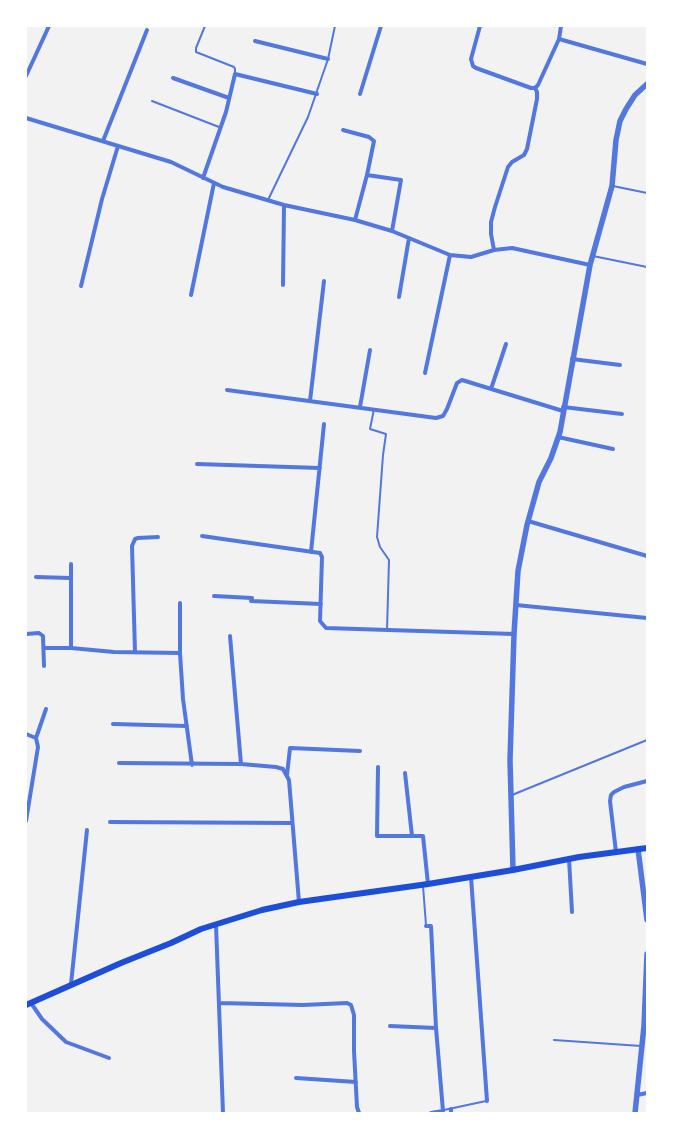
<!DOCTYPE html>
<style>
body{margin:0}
#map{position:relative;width:673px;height:1139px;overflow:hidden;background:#f2f2f2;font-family:"Source Sans 3",sans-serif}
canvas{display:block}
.frame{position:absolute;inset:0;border:27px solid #fff;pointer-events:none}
</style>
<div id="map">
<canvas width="673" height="1139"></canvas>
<div class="frame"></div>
</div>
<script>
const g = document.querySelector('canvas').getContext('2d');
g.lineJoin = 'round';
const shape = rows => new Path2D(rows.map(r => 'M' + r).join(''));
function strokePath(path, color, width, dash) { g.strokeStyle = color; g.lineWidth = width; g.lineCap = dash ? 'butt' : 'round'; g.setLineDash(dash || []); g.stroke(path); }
const service = shape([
 [205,26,196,48,196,52,234,67,235,69,235,74],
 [152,101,219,127],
 [613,186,647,193],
 [268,200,308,117,328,59,335,26],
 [593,256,647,267],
 [374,409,370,429,386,434,383,455,377,537,380,547,389,560,387,630],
 [512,795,647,740],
 [423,886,426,925],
 [554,1040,641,1046],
 [444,1110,486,1101]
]);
const minor = shape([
 [480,26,471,59,473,66,476,68,531,88,535,88,538,85,559,39,647,64],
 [559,39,561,26],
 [255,41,328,59],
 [26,76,49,26],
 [173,78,229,98],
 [360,94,381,26],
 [26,118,171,162,223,187,284,205,355,220,392,231,450,255,471,257,494,250,512,248,590,265],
 [343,130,369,137,374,141,367,175,401,180,392,231],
 [103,141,147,30],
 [203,178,226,112,235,74,317,94],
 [355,220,367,175],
 [494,250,491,234,491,222,495,207,508,167,512,162,524,155,527,149,537,99,537,92,535,88],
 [283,285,284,205],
 [81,286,102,199,118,146],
 [191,295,214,183],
 [399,297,409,238],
 [572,359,620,365],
 [425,373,450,255],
 [491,389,506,344],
 [227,390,436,418,443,416,447,409,457,383,462,380,563,411],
 [310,401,324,281],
 [360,407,370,350],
 [563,407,622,414],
 [558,437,613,449],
 [197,464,320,468],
 [528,521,647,556],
 [202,536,320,553,322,557,320,621,326,628,514,634],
 [311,552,324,424],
 [71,564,71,648],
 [36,577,70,578],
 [214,596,252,598,251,601,321,604],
 [180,603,180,653,183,699,192,765],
 [516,605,647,618],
 [26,634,39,633,43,636,44,666],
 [230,636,241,764],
 [44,648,71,648,114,652,180,653],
 [135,652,132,546,135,539,138,538,158,537],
 [113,724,187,726],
 [26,734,36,738,38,747,26,821],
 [36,738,46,709],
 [119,763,241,764,276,767,283,769,289,780,299,902],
 [378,767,377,836,412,836],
 [405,773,412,836,423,836,428,884],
 [287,775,290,748,360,751],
 [110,822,292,823],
 [616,852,610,801,611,795,614,792,624,787,647,781],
 [569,859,572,912],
 [471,877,487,1101],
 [216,925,223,1113],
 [426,926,431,926,436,1028,443,1111,431,1113],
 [71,984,87,830],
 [31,1003,42,1019,66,1042,109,1058],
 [219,1003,303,1005,347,1003,351,1005,354,1015,354,1051,357,1107,359,1113],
 [390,1026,436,1028],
 [296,1078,356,1082],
 [637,1095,647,1093],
 [451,1109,451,1113]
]);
const tertiary = shape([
 [638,849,647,920],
 [513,870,510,760,514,634,518,571,527,525,539,482,551,458,560,432,590,265,612,186,616,140,620,121,626,109,635,95,647,84],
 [635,1113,644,1026,647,954]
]);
const secondary = shape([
 [26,1005,121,963,171,943,201,929,262,910,299,902,428,884,513,870,579,857,647,848]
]);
strokePath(service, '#5277de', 2);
strokePath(minor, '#5277de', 4);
strokePath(tertiary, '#5277de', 5.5);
strokePath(secondary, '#1d4ed8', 6);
</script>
